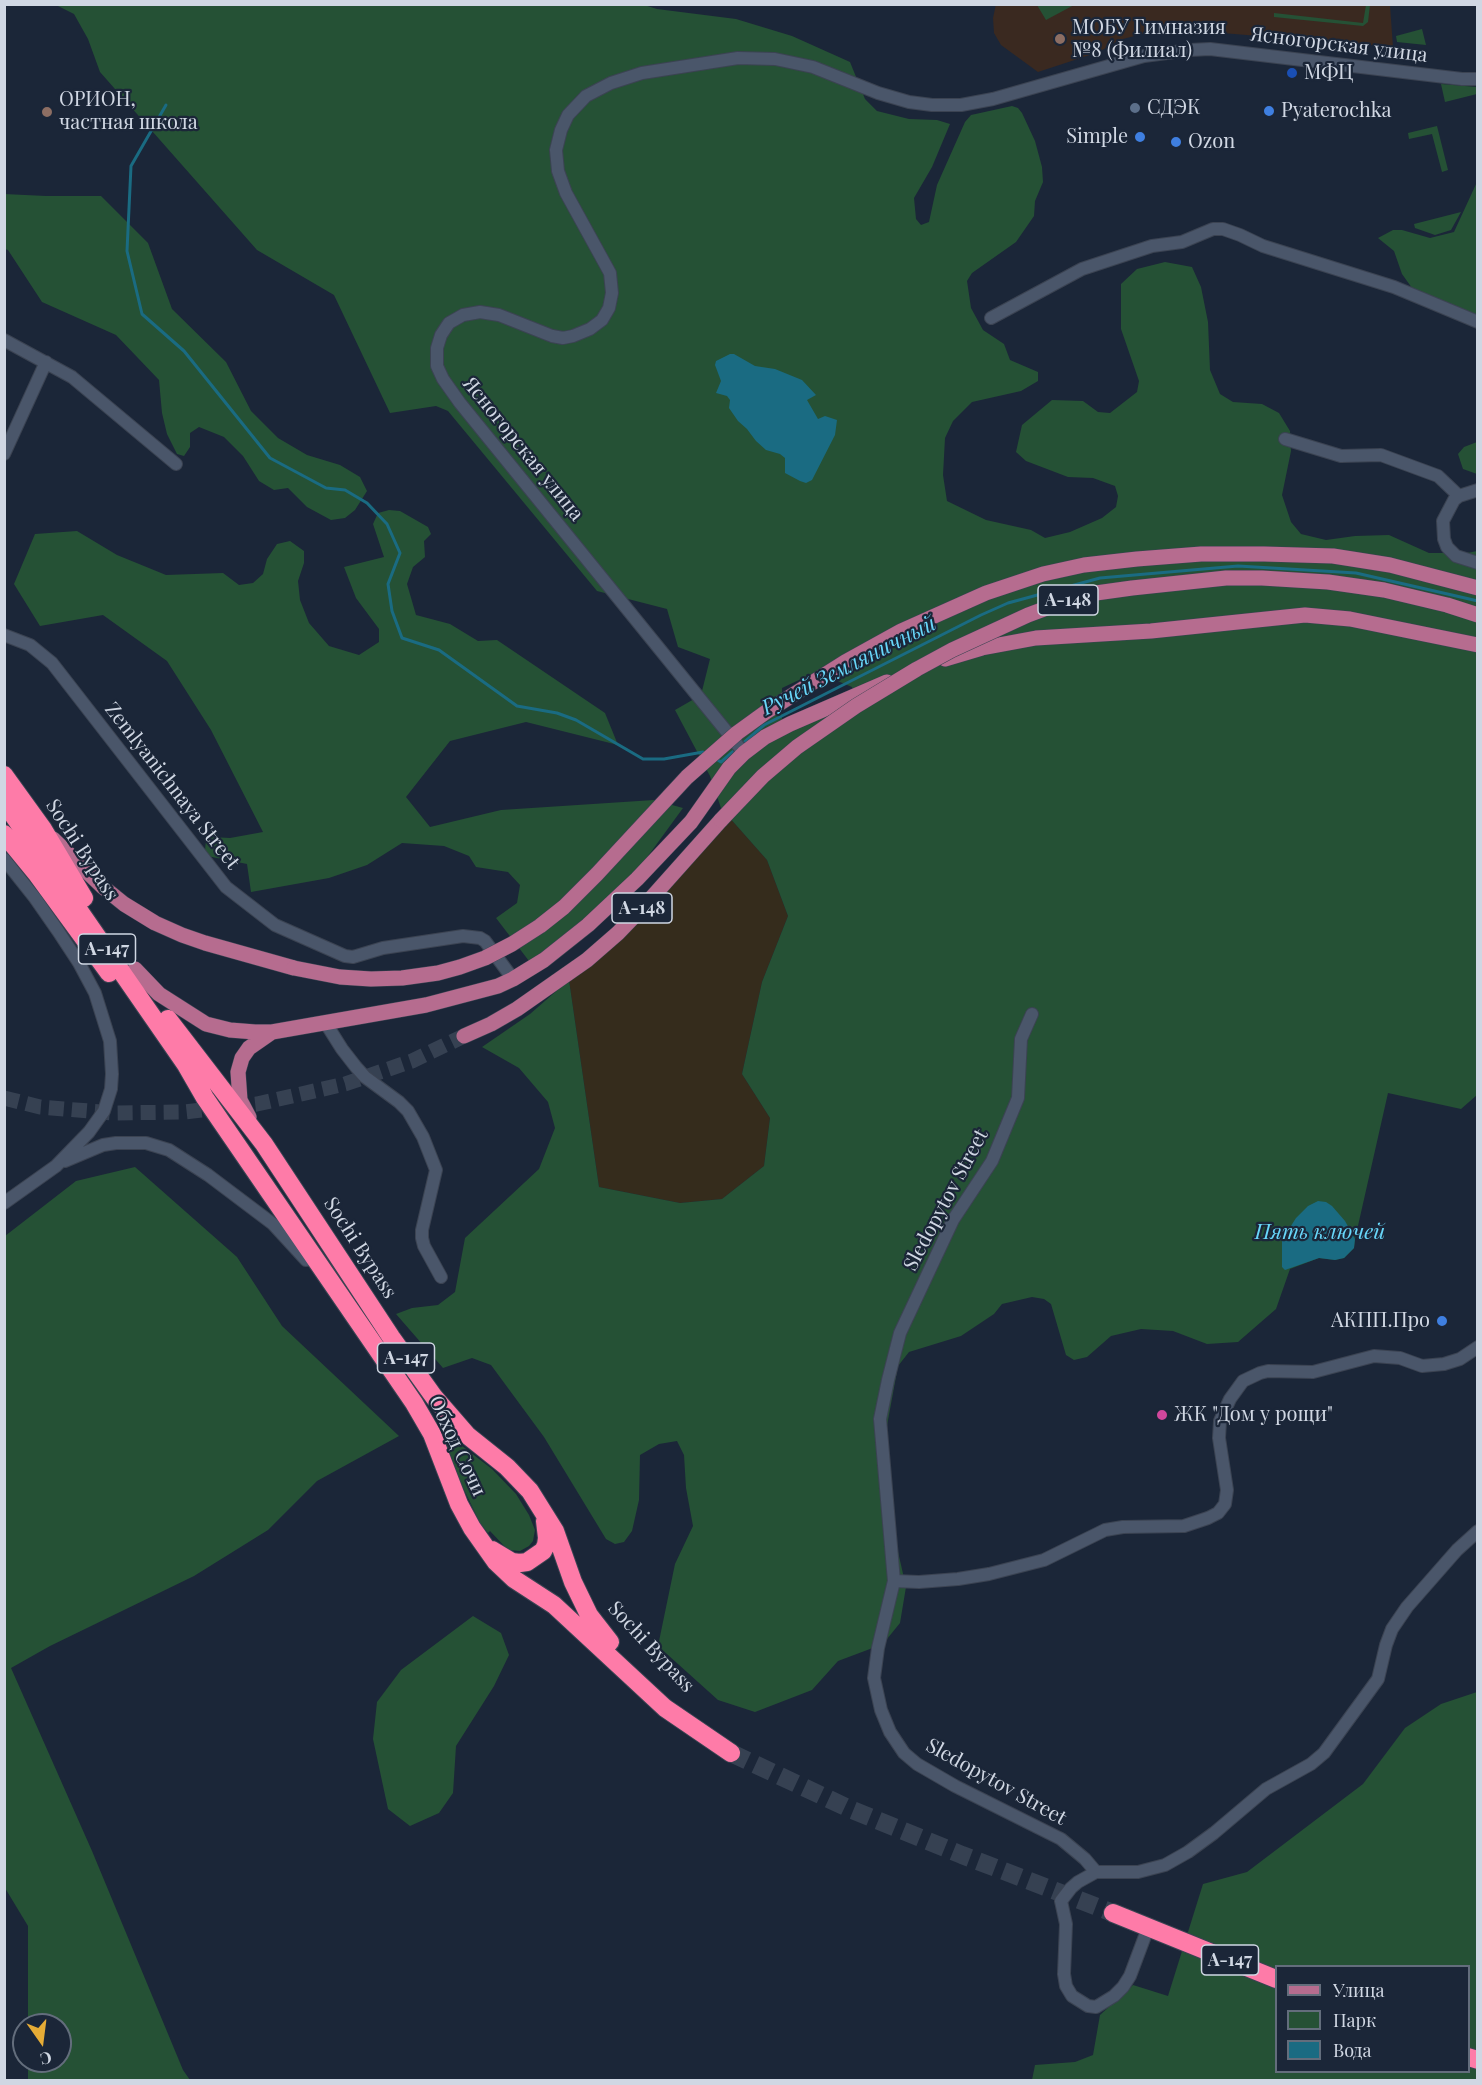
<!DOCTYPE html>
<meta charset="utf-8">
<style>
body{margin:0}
#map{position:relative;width:1482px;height:2085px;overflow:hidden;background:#1b2638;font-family:"Playfair Display",serif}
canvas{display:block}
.frame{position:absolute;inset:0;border:6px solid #d0d7e3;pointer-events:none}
.legend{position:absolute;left:1275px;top:1965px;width:195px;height:108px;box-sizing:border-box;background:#1b2638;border:2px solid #636d7c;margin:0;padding:8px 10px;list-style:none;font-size:18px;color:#d0d7e3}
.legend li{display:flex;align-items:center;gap:12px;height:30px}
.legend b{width:30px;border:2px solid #636d7c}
.north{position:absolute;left:12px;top:2013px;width:60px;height:60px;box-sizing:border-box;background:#1b2638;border:2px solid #636d7c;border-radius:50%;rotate:166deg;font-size:16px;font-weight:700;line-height:24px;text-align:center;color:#d0d7e3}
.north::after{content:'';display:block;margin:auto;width:21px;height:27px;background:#e6ac36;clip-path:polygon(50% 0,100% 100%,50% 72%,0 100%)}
</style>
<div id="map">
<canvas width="1482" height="2085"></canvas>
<div class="frame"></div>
<ul class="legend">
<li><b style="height:8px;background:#b66c8f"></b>Улица</li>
<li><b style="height:16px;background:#255135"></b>Парк</li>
<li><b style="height:16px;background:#1a6b82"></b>Вода</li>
</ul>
<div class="north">С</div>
</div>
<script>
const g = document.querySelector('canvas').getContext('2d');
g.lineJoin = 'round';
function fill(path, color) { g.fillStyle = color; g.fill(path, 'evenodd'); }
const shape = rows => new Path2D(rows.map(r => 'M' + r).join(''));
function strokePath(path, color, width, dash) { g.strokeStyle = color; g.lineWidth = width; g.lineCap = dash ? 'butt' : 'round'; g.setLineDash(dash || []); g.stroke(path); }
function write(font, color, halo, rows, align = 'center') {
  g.font = font + ' "Playfair Display",serif'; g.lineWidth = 4.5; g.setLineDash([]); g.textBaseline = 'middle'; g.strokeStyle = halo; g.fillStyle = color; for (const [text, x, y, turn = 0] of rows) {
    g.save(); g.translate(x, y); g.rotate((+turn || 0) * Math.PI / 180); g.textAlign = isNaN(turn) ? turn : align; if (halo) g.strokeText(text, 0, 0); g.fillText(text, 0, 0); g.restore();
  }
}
const industrial = shape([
 [721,808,767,860,788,916,762,982,742,1074,770,1118,764,1166,722,1199,680,1203,599,1187,569,980,721,820]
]);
const education = shape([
 [996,4,1390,5,1393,47,1210,32,1156,35,1146,33,1119,40,1099,52,1038,72,1001,45,994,33,993,18]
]);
const green = shape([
 [641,4,657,9,736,19,792,36,850,62,865,99,877,111,909,119,937,120,950,124,932,167,914,198,916,219,921,225,929,222,937,185,965,122,971,115,1012,106,1018,108,1022,113,1035,141,1042,167,1043,182,1035,201,1034,216,1016,242,972,273,967,281,971,308,983,330,1004,344,1010,360,1038,372,1038,381,1021,391,972,402,953,421,945,438,943,475,947,501,986,520,1031,530,1045,538,1070,532,1102,518,1116,507,1118,496,1115,486,1093,478,1068,477,1026,461,1016,452,1022,425,1052,400,1083,401,1098,412,1110,413,1137,392,1139,381,1121,329,1121,284,1137,269,1165,262,1192,267,1201,287,1208,322,1210,370,1220,394,1233,402,1262,404,1279,413,1290,431,1291,451,1282,495,1291,522,1301,534,1326,540,1355,536,1389,535,1429,553,1467,553,1477,551,1477,1095,1461,1109,1388,1093,1355,1239,1354,1248,1344,1258,1335,1260,1319,1258,1290,1269,1276,1309,1238,1342,1207,1344,1173,1331,1141,1329,1111,1336,1087,1357,1074,1360,1066,1355,1051,1304,1044,1299,1032,1297,1002,1304,994,1314,961,1336,909,1352,898,1366,886,1431,892,1525,906,1587,900,1623,887,1639,870,1649,838,1661,812,1690,755,1712,718,1700,658,1646,675,1564,693,1526,686,1488,684,1455,677,1441,659,1444,640,1455,639,1500,632,1531,624,1542,615,1544,606,1539,544,1437,491,1365,472,1358,443,1368,396,1314,412,1308,438,1305,455,1292,465,1238,539,1169,555,1128,548,1102,519,1068,482,1047,530,1014,569,980,599,1187,680,1203,722,1199,764,1166,770,1118,742,1074,762,982,788,916,767,860,721,808,710,776,675,710,701,695,710,659,678,647,667,609,597,591,448,411,436,406,390,413,334,295,257,250,100,72,88,39,74,14,56,5],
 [816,672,852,687,855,696,791,724,782,719,782,688],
 [1037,5,1074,5,1046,20],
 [1366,5,1370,5,1368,22,1363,26,1274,17,1274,13,1363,23],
 [1422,29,1426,45,1397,42,1396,36],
 [1441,84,1477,87,1477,94,1445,102],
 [1437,126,1448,170,1442,172,1432,134,1409,139,1408,133],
 [1477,182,1477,316,1412,288,1402,274,1394,251,1378,238,1393,230,1402,230,1430,238,1454,232],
 [4,194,46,196,101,196,148,243,172,309,226,362,251,411,278,438,307,455,340,465,360,477,367,491,355,510,345,518,331,520,307,507,288,488,274,490,259,481,243,456,224,437,199,427,190,433,190,447,184,456,177,454,167,434,162,413,159,380,116,335,42,302,8,250,5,249],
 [1461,212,1451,230,1435,235,1415,228,1414,224],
 [1477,442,1478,442,1477,474,1463,469,1458,454,1464,447],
 [389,510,400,511,428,527,431,534,424,541,425,557,413,567,407,584,416,615,450,624,478,641,497,640,605,713,618,745,526,722,450,741,406,797,430,827,501,810,654,800,683,808,613,904,529,961,496,918,517,903,520,885,508,872,476,867,469,856,444,846,402,843,367,865,329,878,251,892,247,864,207,856,205,850,206,840,211,837,230,838,263,832,211,730,167,661,103,615,40,626,14,584,35,534,77,531,117,555,166,575,223,573,239,585,253,583,263,574,267,559,277,544,290,541,304,551,304,563,298,581,300,600,309,623,329,646,359,655,379,642,379,629,356,598,344,567,384,557,373,524,378,513],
 [135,1167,237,1257,282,1326,399,1436,317,1481,268,1530,194,1576,50,1646,11,1668,92,1851,183,2070,190,2080,28,2080,28,2061,60,2061,60,2025,28,2025,28,1926,5,1888,5,1236,76,1181],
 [445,1430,448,1430,456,1438,455,1439,457,1442,492,1469,516,1494,529,1515,535,1530,533,1541,529,1546,520,1551,508,1550,490,1531,488,1533,480,1523,459,1479,443,1434],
 [473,1616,501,1633,509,1655,494,1686,456,1746,453,1793,439,1813,410,1826,388,1809,373,1739,377,1702,401,1670],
 [1477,1692,1477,2080,1032,2080,1035,2065,1075,2062,1093,2055,1100,2015,1133,1985,1168,1996,1203,1884,1247,1872,1363,1784,1405,1728,1441,1704],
 [1276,1966,1468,1966,1468,2072,1276,2072]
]);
const water = shape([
 [730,354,734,354,755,366,775,369,802,380,816,395,807,400,818,419,825,416,837,420,835,435,812,480,806,483,800,481,785,473,785,458,780,454,766,450,756,441,747,429,738,421,729,408,730,400,727,396,716,393,721,381,715,365,716,361],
 [1318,1201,1326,1202,1332,1206,1345,1221,1355,1239,1354,1248,1344,1258,1335,1260,1319,1258,1285,1270,1282,1267,1282,1240,1296,1218,1308,1206]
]);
const stream = shape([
 [166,105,131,166,127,251,142,314,184,351,270,458,326,488,345,490,367,503,387,524,400,553,388,584,392,611,402,638,439,650,517,706,557,713,576,720,643,759,664,759,703,752,707,754],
 [741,745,764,725,981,615,1008,603,1100,578,1238,566,1356,573,1478,601],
 [716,759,721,762,736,749]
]);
const majorTunnel = shape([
 [4,1098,40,1107,113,1113,184,1112,257,1104,345,1084,412,1061,464,1036]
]);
const highwayTunnel = shape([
 [731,1753,850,1809,962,1855,1113,1913]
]);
const minor = shape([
 [991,318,1082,269,1152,246,1182,242,1213,229,1223,229,1240,235,1263,246,1394,287,1478,322],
 [4,340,72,377,176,464],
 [1285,439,1341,456,1381,455,1438,476,1459,496,1478,490],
 [4,454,46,362],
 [1459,496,1454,500,1443,521,1444,539,1447,547,1456,556,1478,563],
 [4,635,30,645,52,663,226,887,275,925,345,956,353,957,383,948,463,936,480,938,485,941,513,979],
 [744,753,460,403,443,379,437,366,437,348,441,335,449,323,463,315,480,312,499,315,552,336,563,338,573,336,590,329,602,320,609,308,612,293,610,273,566,193,558,171,556,150,561,130,568,115,586,96,611,83,642,73,738,58,775,59,813,67,878,93,909,102,932,105,961,105,993,99,1144,56,1190,50,1210,49,1462,79,1478,79],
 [4,859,35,898,58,931,79,963,95,993,110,1041,112,1074,111,1089,104,1111,89,1132,56,1166,4,1203],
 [325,1022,342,1049,356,1067,365,1077,399,1102,408,1111,423,1137,436,1170,422,1230,422,1238,424,1246,441,1277],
 [65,1161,103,1145,116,1143,146,1143,169,1150,208,1175,273,1224,306,1260],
 [894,1581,880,1419,888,1380,900,1333,953,1220,992,1161,1018,1098,1021,1039,1032,1014],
 [1096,1872,1085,1859,1061,1839,955,1786,917,1764,904,1753,890,1732,881,1710,874,1678,878,1648,894,1581,919,1582,958,1579,989,1574,1044,1560,1105,1530,1123,1527,1184,1526,1208,1518,1218,1513,1225,1504,1227,1490,1219,1438,1220,1421,1230,1399,1243,1381,1260,1373,1268,1371,1313,1372,1374,1356,1400,1358,1422,1366,1444,1364,1460,1359,1478,1347],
 [1148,1928,1130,1976,1123,1987,1114,1996,1096,2007,1088,2006,1072,1996,1066,1986,1064,1974,1066,1924,1061,1901,1071,1888,1078,1882,1096,1872,1138,1872,1165,1865,1188,1852,1214,1833,1266,1789,1311,1764,1324,1753,1378,1679,1386,1645,1392,1629,1407,1607,1457,1550,1478,1531]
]);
const major = shape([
 [945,659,982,648,1036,638,1151,631,1305,615,1350,619,1478,645],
 [53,839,103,887,124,904,155,923,182,935,205,943,294,968],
 [135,969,159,994,206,1024,230,1030,255,1032,272,1032,426,1005,498,986,513,979,544,960,588,925,637,879,691,822,729,768,744,753,765,737,790,724,887,682],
 [464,1036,491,1024,517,1009,587,960,618,933,646,904,721,820],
 [249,1117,240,1100,238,1072,242,1058,249,1048,272,1032]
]);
const highway = shape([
 [4,775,43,829,84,898],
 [4,802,186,1065,205,1098,414,1403,432,1434,459,1504,472,1528,496,1562,514,1579,554,1605,665,1708,731,1753],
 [4,834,36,873,109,973],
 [168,1019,264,1144,391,1337,434,1397,467,1435,507,1467,530,1491,555,1531,573,1582,589,1615,610,1642],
 [492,1550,512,1562,520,1563,527,1562,543,1551,546,1545,547,1538,545,1521],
 [1113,1913,1276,1979],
 [1468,2057,1478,2060]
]);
const majorBridge = shape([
 [721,820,763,776,797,747,856,706,917,669,952,650,1028,615,1063,602,1096,593,1132,588,1226,578,1262,578,1328,582,1384,590,1447,605,1478,615],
 [294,968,340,977,371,979,402,978,438,973,460,967,485,958,512,944,540,926,564,907,597,874,687,777,737,733,766,712,845,662,901,631,986,593,1043,574,1084,565,1137,559,1201,554,1264,554,1333,556,1390,565,1478,588]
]);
const markers = [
 [1060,39,6,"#8d6e63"],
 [1292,73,6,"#1a4fb4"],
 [1135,108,6,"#5c6f8a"],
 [1269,111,6,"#3f7fe0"],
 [47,112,6,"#8d6e63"],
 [1140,137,6,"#3f7fe0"],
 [1176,142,6,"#3f7fe0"],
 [1442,1321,6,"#3f7fe0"],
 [1162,1415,6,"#d1479c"]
];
const shields = [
 [1068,600,60],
 [642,908,60],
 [107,949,57],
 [406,1358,57],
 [1230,1960,57]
];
const shieldNames = [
 ["А-148",1068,600],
 ["А-148",642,908],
 ["А-147",107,949],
 ["А-147",406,1358],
 ["А-147",1230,1960]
];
const poiNames = [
 ["МОБУ Гимназия",1072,28],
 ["№8 (Филиал)",1072,51],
 ["МФЦ",1304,73],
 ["ОРИОН,",59,100],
 ["частная школа",59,123],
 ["СДЭК",1147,108],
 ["Pyaterochka",1281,111],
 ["Simple",1128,137,"right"],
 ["Ozon",1188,142],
 ["АКПП.Про",1430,1321,"right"],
 ["ЖК \"Дом у рощи\"",1174,1415]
];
const streetNames = [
 ["Ясногорская улица",1339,45,7],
 ["Ясногорская улица",523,449,51],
 ["Zemlyanichnaya Street",172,786,52],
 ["Sochi Bypass",82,850,57],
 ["Sledopytov Street",946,1200,-62],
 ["Sochi Bypass",360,1248,57],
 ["Обход Сочи",457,1446,65],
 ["Sochi Bypass",651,1647,47],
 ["Sledopytov Street",996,1782,29]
];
const waterNames = [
 ["Ручей Земляничный",849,666,-27],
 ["Пять ключей",1320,1232]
];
fill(industrial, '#352c1c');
fill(education, '#3a2920');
fill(green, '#255135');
fill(water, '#1a6b82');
strokePath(stream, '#1a6b82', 3);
strokePath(majorTunnel, '#364152', 15, [15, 8]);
strokePath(highwayTunnel, '#364152', 18, [18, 9]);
strokePath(minor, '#3b4352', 14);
strokePath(major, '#3b4352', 16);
strokePath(highway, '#3b4352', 20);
strokePath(minor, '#4a566a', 12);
strokePath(major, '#b66c8f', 15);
strokePath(highway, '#fe7ba8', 18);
strokePath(majorBridge, '#3b4352', 16, []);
strokePath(majorBridge, '#b66c8f', 15);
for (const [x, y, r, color] of markers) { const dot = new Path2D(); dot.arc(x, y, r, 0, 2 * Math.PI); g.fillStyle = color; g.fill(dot); strokePath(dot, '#1b2638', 2); }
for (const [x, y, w] of shields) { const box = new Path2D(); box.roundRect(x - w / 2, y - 15, w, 30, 4.5); g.fillStyle = '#1b2638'; g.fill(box); strokePath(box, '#d0d7e3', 1.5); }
write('bold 18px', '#d0d7e3', null, shieldNames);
write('20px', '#d0d7e3', '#1b2638', poiNames, 'left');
write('20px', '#d0d7e3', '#1b2638', streetNames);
write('italic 21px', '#68d7fa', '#1b2638', waterNames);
</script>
